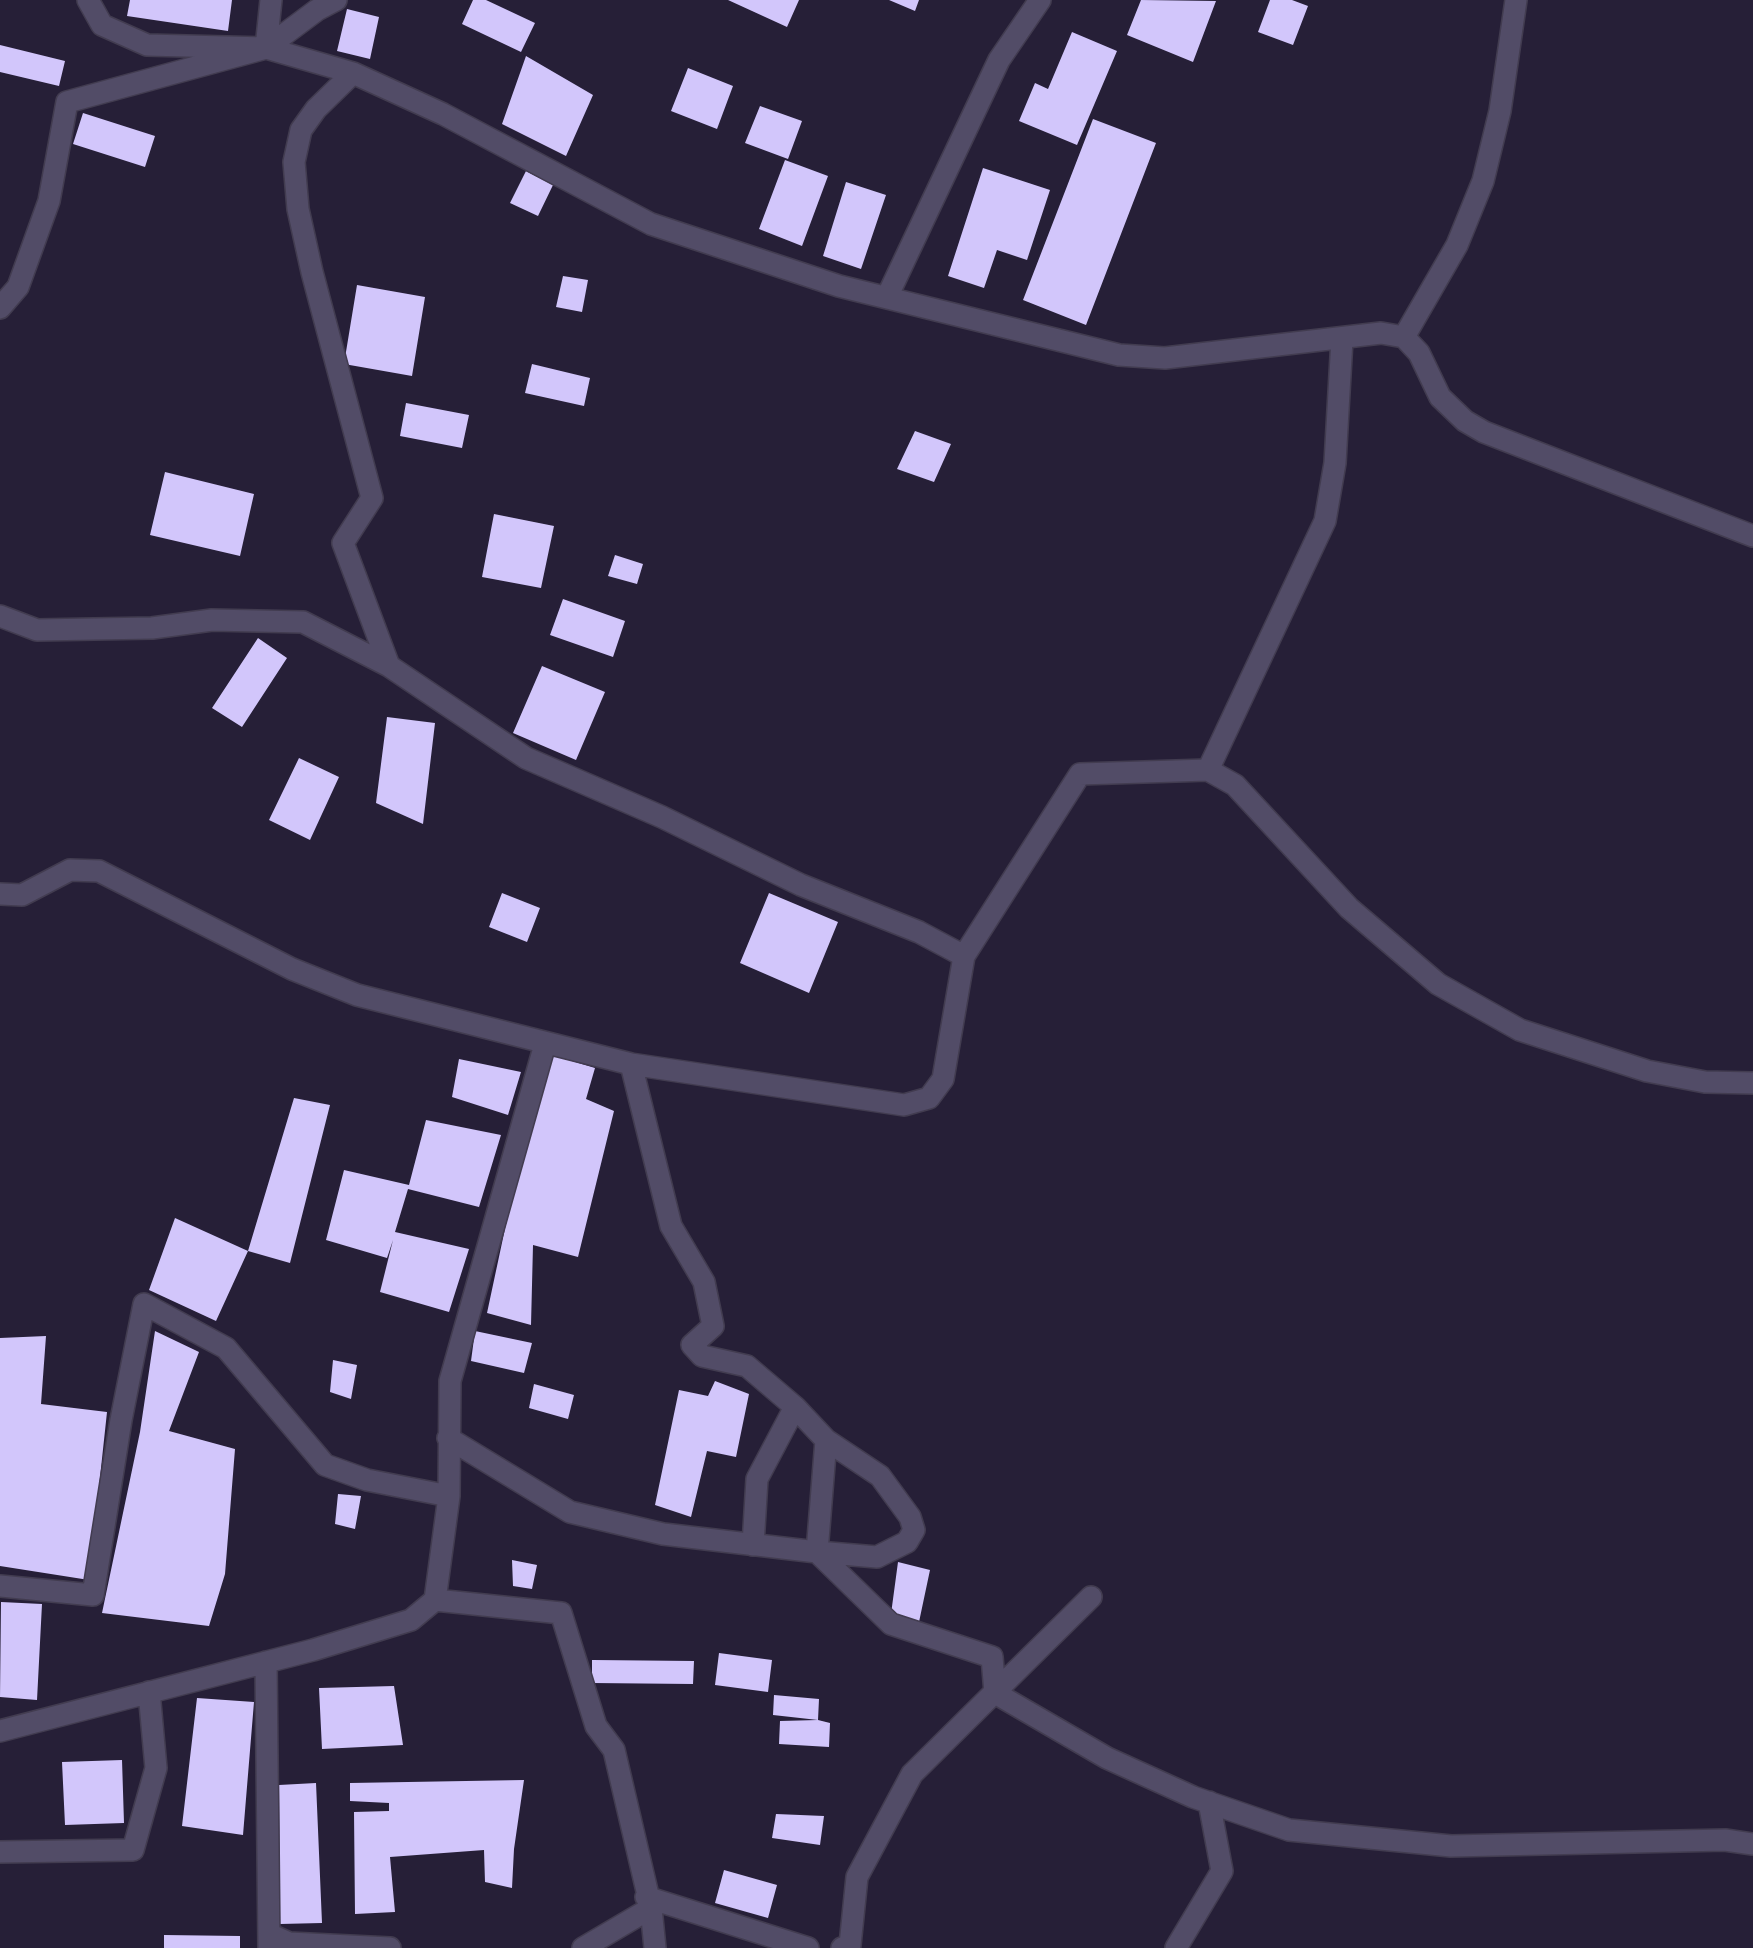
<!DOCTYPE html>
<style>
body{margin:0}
canvas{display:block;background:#261f37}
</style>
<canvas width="1753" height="1948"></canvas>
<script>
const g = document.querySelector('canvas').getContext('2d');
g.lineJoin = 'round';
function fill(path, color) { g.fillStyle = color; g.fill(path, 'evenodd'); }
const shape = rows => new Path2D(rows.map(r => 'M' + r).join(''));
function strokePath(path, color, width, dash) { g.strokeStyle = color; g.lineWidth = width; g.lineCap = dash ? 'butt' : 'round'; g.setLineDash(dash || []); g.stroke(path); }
const building = shape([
 [130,0,232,0,228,31,127,16],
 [473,0,486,0,535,23,521,52,462,24],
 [728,0,799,0,787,27],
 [889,0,919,0,915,11],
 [1141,0,1216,1,1193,62,1127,35],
 [1270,0,1292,0,1308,6,1293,45,1258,32],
 [347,9,379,17,370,59,337,51],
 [1072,32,1117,51,1077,145,1019,121,1035,83,1048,89],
 [0,45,65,61,59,86,0,72],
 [526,56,593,95,566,156,502,124],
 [688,68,733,86,717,129,671,111],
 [760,106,802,121,788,159,745,143],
 [83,113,155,136,145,167,73,144],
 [1093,119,1156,143,1086,325,1023,300],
 [785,160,828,176,802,246,759,229],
 [983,168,1050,190,1027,260,997,250,984,288,948,276],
 [526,171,553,185,538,216,510,203],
 [846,182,886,195,861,269,823,256],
 [563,276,588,280,582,312,556,307],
 [357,285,425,297,412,376,344,364],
 [532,364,590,378,584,406,525,393],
 [406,403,469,415,462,448,400,436],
 [915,431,951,444,934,482,897,469],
 [165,472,254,494,240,556,150,535],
 [494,514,554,526,541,588,482,577],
 [615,555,643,564,637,584,608,576],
 [563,599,625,621,613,657,550,635],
 [258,638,287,658,242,727,212,708],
 [542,666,605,692,576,760,513,733],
 [387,717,435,723,423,824,376,803],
 [299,758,339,777,310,840,269,820],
 [502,893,540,908,527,942,489,927],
 [769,893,838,922,809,993,740,963],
 [552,1055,595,1068,586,1099,614,1111,578,1257,533,1245,531,1325,487,1313,506,1224],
 [459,1059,521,1072,508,1115,452,1097],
 [294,1098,330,1105,290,1263,248,1251],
 [426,1120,501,1135,479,1207,408,1189,395,1232,469,1249,449,1312,380,1292,393,1240,387,1258,326,1240,344,1170,409,1185],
 [175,1218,248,1251,216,1321,149,1290],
 [155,1331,199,1352,169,1431,235,1449,225,1574,209,1626,102,1613,140,1432],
 [475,1331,532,1343,524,1373,471,1361],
 [46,1336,41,1404,107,1412,89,1580,0,1566,0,1338],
 [333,1360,357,1365,351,1399,330,1392],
 [715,1381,749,1394,736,1457,707,1451,691,1517,655,1505,679,1390,708,1396],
 [534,1384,574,1395,568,1419,529,1408],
 [338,1494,361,1496,355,1529,335,1524],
 [512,1560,537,1565,532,1589,513,1586],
 [898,1562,930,1570,919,1622,891,1614],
 [1,1602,42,1604,37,1700,0,1697],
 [719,1653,772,1660,768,1692,715,1685],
 [592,1660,694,1661,693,1684,592,1683],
 [394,1686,403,1745,322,1749,319,1688],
 [774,1695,819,1699,818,1720,773,1715],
 [197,1698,254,1702,243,1835,182,1826],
 [818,1720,830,1723,829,1747,779,1744,780,1721],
 [122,1760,124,1823,65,1825,62,1762],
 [524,1780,514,1849,512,1888,485,1882,484,1850,390,1857,395,1912,355,1914,354,1812,389,1811,389,1803,350,1801,350,1783],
 [316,1783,322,1923,280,1924,279,1785],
 [776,1814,824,1816,820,1845,772,1838],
 [724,1870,777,1885,768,1918,715,1903],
 [164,1935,240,1936,240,1948,164,1948]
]);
const minor = shape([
 [88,0,102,25,147,45,266,48,353,73,443,114,651,224,839,286,1119,355,1165,358,1381,333,1404,337,1419,353,1440,397,1465,421,1484,432,1753,536],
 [266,48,271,0],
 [353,73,316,109,301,130,294,162,298,209,312,272,372,498,343,543,389,666],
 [887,297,999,60,1040,0],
 [0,308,18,287,49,201,67,102,266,48,317,10,336,0],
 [1404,337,1457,245,1483,181,1500,111,1516,0],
 [0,616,37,630,152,628,212,620,303,622,389,666,526,758,662,817,801,885,919,932,964,956],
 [1208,770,1325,521,1335,463,1342,339],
 [0,894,22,895,70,870,99,871,292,969,357,995,631,1064,904,1105,929,1098,943,1079,964,956,1080,774,1208,770,1235,785,1349,908,1438,984,1520,1030,1647,1071,1705,1082,1753,1083],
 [631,1064,671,1226,704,1282,713,1326,692,1345,702,1356,747,1366,795,1407,826,1440,880,1476,910,1517,914,1530,907,1542,877,1557,817,1552,826,1440],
 [448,1438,570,1512,663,1534,817,1552,891,1624,992,1657,995,1693,1107,1758,1193,1797,1289,1830,1451,1846,1725,1840,1753,1844],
 [753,1545,757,1479,795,1407],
 [0,1586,93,1595,121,1420,144,1304,226,1348,325,1465,367,1480,449,1496],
 [435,1600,561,1613,596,1726,614,1750,651,1908,655,1948],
 [266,1662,269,1948],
 [0,1731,313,1650,411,1620,435,1600,449,1496,450,1381,545,1044],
 [0,1852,133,1850,156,1768,149,1692],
 [646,1897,808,1948],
 [269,1934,289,1943,390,1948],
 [583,1948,651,1908],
 [842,1948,850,1945,857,1877,912,1774,1091,1597],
 [1176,1948,1222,1871,1209,1802]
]);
fill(building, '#d2c6fb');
strokePath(minor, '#423c50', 24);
strokePath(minor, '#524c67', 21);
</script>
